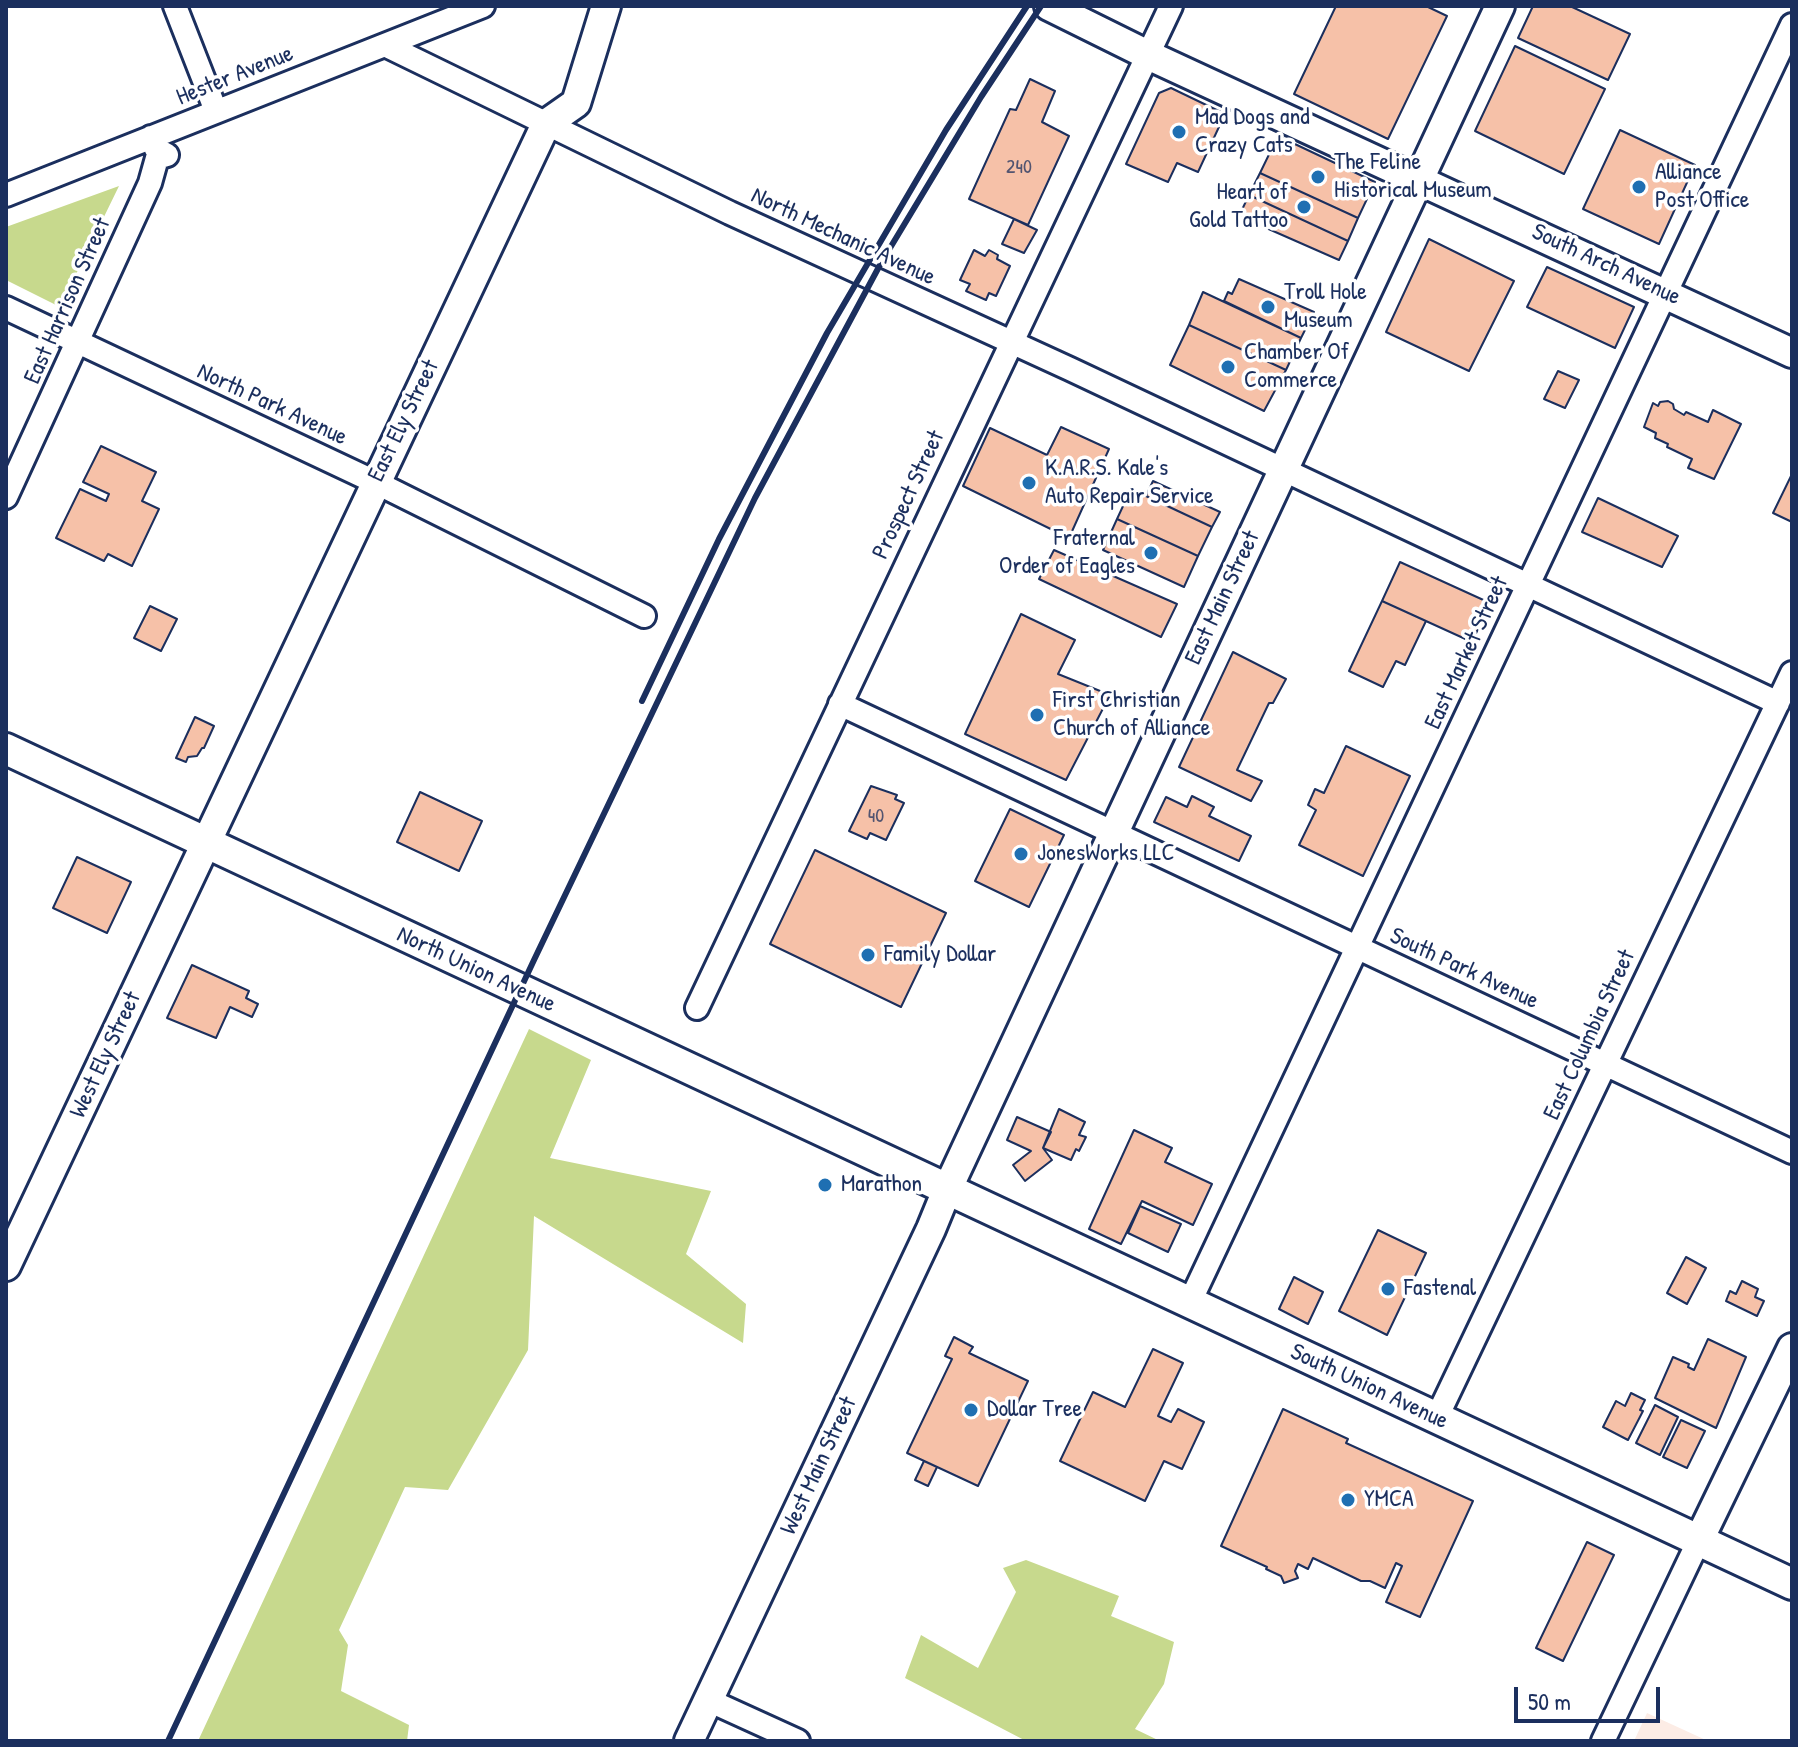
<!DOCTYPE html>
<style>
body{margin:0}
#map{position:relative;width:1798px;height:1747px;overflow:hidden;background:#fff;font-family:"Patrick Hand",sans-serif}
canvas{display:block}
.frame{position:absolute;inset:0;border:8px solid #1b2f5e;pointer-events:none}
.scale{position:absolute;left:1514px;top:1687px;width:146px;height:36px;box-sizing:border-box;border:4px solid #1b2f5e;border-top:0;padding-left:10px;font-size:24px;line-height:28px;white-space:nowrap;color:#1b2f5e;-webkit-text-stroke:6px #fff;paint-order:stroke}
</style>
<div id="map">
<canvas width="1798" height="1747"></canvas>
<div class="frame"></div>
<div class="scale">50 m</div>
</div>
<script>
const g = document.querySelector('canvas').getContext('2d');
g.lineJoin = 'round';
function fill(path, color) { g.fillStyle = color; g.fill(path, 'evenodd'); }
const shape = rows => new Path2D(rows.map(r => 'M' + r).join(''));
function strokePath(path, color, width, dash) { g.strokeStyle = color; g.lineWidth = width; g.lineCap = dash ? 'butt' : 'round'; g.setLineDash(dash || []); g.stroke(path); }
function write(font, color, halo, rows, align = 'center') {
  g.font = font + ' "Patrick Hand",sans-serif'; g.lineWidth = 7; g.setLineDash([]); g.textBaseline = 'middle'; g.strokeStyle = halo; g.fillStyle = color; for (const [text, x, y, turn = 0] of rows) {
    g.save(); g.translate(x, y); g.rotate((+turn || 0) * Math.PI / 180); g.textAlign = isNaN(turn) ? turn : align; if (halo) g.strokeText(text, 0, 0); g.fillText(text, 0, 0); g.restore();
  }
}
const built = shape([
 [1647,1713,1708,1741,1634,1741]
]);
const green = shape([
 [119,186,60,307,6,280,6,227],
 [529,1029,591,1060,550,1158,711,1191,686,1254,746,1304,743,1343,534,1216,528,1350,448,1490,405,1487,339,1630,348,1645,341,1691,409,1725,407,1741,198,1741],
 [1026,1560,1119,1596,1111,1616,1174,1642,1164,1684,1135,1729,1160,1741,1026,1741,905,1678,921,1635,978,1668,1016,1592,1003,1568]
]);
const building = shape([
 [1336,6,1426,6,1447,16,1388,139,1294,94,1336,6],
 [1533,6,1570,6,1630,34,1608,80,1518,38,1533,6],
 [1515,46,1605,89,1564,174,1475,131,1515,46],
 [1030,79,1055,91,1042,122,1069,136,1028,225,969,199,1010,109,1016,110,1030,79],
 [1171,88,1225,114,1198,172,1177,163,1168,182,1126,164,1159,93,1171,88],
 [1620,130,1695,165,1659,244,1583,209,1620,130],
 [1278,136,1375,182,1358,218,1260,173,1278,136],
 [1260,173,1358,218,1348,241,1249,195,1260,173],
 [1249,195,1348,241,1339,260,1239,216,1249,195],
 [1014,219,1037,230,1024,253,1002,244,1014,219],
 [1429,239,1514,281,1469,371,1386,332,1429,239],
 [974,250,985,256,989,250,998,255,997,259,1010,266,996,296,989,293,986,300,966,291,970,284,960,280,974,250],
 [1547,267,1634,307,1615,348,1527,307,1547,267],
 [1239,279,1314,312,1301,338,1224,301,1228,292,1232,294,1239,279],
 [1203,292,1301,338,1286,370,1189,325,1203,292],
 [1189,325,1286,370,1264,411,1170,365,1189,325],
 [1558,371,1579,380,1565,408,1544,399,1558,371],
 [1668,401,1673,404,1674,409,1684,415,1686,412,1708,422,1713,410,1741,424,1714,479,1688,468,1692,459,1667,447,1668,444,1655,438,1656,433,1644,427,1653,403,1658,406,1660,402,1668,401],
 [1061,427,1109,449,1069,538,963,486,990,428,1047,455,1061,427],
 [101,446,156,472,142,501,159,509,132,566,108,554,104,561,56,538,80,489,106,501,109,494,83,482,101,446],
 [1792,474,1792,522,1773,513,1792,474],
 [1153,481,1220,512,1212,527,1146,496,1153,481],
 [1131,489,1212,527,1198,556,1117,519,1131,489],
 [1598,498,1678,536,1662,567,1582,532,1598,498],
 [1117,519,1198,556,1184,587,1103,550,1117,519],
 [1054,550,1177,604,1161,637,1039,579,1054,550],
 [1400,562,1490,603,1472,642,1382,601,1400,562],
 [1382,601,1426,621,1405,665,1396,661,1383,687,1349,671,1382,601],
 [150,606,177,619,161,651,134,638,150,606],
 [1021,614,1075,640,1058,674,1110,695,1066,780,965,734,1021,614],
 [1233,652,1286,679,1273,703,1269,703,1237,770,1262,781,1251,801,1179,767,1233,652],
 [195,717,214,726,204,748,202,748,197,756,188,757,186,762,176,758,195,717],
 [1346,746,1410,776,1363,876,1299,845,1316,810,1308,805,1315,789,1324,793,1346,746],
 [871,786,897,795,895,799,904,803,886,840,870,833,867,839,849,831,871,786],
 [420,792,482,821,459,871,397,842,420,792],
 [1192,796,1214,807,1209,816,1251,836,1239,861,1154,822,1166,797,1187,807,1192,796],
 [1010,809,1064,835,1029,907,975,881,1010,809],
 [815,850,946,913,901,1007,770,944,815,850],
 [77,857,131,882,107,933,53,908,77,857],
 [192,965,249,991,246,998,258,1004,252,1017,230,1007,216,1038,167,1018,192,965],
 [1059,1109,1085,1122,1079,1135,1086,1137,1079,1151,1076,1149,1071,1160,1043,1148,1059,1109],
 [1017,1117,1051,1132,1043,1148,1052,1160,1025,1181,1013,1165,1031,1151,1007,1140,1017,1117],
 [1134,1130,1172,1148,1165,1162,1212,1184,1193,1225,1142,1201,1121,1244,1089,1229,1134,1130],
 [1140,1206,1181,1224,1168,1252,1128,1233,1140,1206],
 [1378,1230,1426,1253,1387,1335,1339,1311,1378,1230],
 [1686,1257,1706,1268,1687,1304,1667,1293,1686,1257],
 [1294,1277,1323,1292,1308,1324,1279,1309,1294,1277],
 [1742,1281,1758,1289,1755,1297,1764,1301,1757,1316,1726,1301,1730,1291,1736,1294,1742,1281],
 [954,1337,973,1347,969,1353,1028,1381,978,1486,907,1453,952,1359,945,1356,954,1337],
 [1708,1339,1746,1357,1716,1428,1655,1398,1673,1357,1689,1364,1688,1367,1694,1370,1708,1339],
 [1153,1349,1183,1363,1158,1416,1171,1422,1178,1409,1204,1422,1182,1469,1164,1461,1145,1501,1060,1461,1093,1392,1125,1407,1153,1349],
 [1631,1393,1645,1400,1640,1410,1643,1411,1628,1440,1603,1427,1616,1401,1625,1406,1631,1393],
 [1655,1405,1678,1417,1660,1455,1636,1443,1655,1405],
 [1283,1409,1348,1439,1346,1443,1473,1501,1420,1617,1386,1602,1402,1566,1396,1563,1385,1588,1370,1581,1361,1581,1313,1558,1308,1569,1298,1564,1295,1571,1298,1578,1284,1583,1281,1576,1266,1569,1267,1567,1221,1546,1283,1409],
 [1681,1420,1705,1431,1687,1468,1663,1457,1681,1420],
 [924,1461,937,1467,928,1486,915,1480,924,1461],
 [1587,1542,1614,1555,1563,1661,1536,1648,1587,1542]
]);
const minor = shape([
 [175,6,216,111],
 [385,45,730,213,1070,369,1778,703],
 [6,195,483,6],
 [6,308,375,482,644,616],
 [6,497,150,183,157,158,167,155,156,149,151,137],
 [840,704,1792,1152],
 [697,1008,1171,6],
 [1189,1304,1792,25],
 [1436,1419,1792,673],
 [708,1700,798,1741],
 [1603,1741,1699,1540]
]);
const tertiary = shape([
 [1049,6,1148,55,1792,353],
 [6,1266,546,124,576,103,606,6],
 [1699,1540,1792,1348],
 [689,1741,931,1229,947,1190,1500,6]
]);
const secondary = shape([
 [6,749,1792,1584]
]);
const rail = shape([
 [642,701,719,539,827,333,946,130,1027,6],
 [168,1741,534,960,755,498,881,263,981,97,1041,6]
]);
const markers = [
 [1179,132,8,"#1f6fb2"],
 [1318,177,8,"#1f6fb2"],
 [1639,187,8,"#1f6fb2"],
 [1304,207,8,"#1f6fb2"],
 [1268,307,8,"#1f6fb2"],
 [1228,367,8,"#1f6fb2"],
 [1029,483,8,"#1f6fb2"],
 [1151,553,8,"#1f6fb2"],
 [1037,715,8,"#1f6fb2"],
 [1021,854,8,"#1f6fb2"],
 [868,955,8,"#1f6fb2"],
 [825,1185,8,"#1f6fb2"],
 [1388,1289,8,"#1f6fb2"],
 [971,1410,8,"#1f6fb2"],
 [1348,1500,8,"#1f6fb2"]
];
const numberNames = [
 ["240",1019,168],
 ["40",876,817]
];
const streetNames = [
 ["Hester Avenue",235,76,-22],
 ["North Mechanic Avenue",843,237,25],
 ["South Arch Avenue",1606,265,25],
 ["East Harrison Street",68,301,-66],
 ["North Park Avenue",272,405,25],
 ["East Ely Street",404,421,-64],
 ["Prospect Street",909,495,-65],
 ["East Main Street",1223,598,-65],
 ["East Market Street",1467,653,-65],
 ["South Park Avenue",1464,969,25],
 ["North Union Avenue",476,970,25],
 ["East Columbia Street",1590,1035,-65],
 ["West Ely Street",106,1055,-65],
 ["South Union Avenue",1369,1387,25],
 ["West Main Street",819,1466,-65]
];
const poiNames = [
 ["Mad Dogs and",1195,118],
 ["Crazy Cats",1195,146],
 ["The Feline",1334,163],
 ["Historical Museum",1334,191],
 ["Alliance",1655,173],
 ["Post Office",1655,201],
 ["Heart of",1288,193,"right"],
 ["Gold Tattoo",1288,221,"right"],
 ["Troll Hole",1284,293],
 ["Museum",1284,321],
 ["Chamber Of",1244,353],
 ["Commerce",1244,381],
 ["K.A.R.S. Kale's",1045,469],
 ["Auto Repair Service",1045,497],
 ["Fraternal",1135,539,"right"],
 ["Order of Eagles",1135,567,"right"],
 ["First Christian",1053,701],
 ["Church of Alliance",1053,729],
 ["JonesWorks LLC",1037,854],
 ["Family Dollar",884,955],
 ["Marathon",841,1185],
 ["Fastenal",1404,1289],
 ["Dollar Tree",987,1410],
 ["YMCA",1364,1500]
];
fill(built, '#fcece5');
fill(green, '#c7d98d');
fill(building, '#f6c1a8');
strokePath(building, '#1b2f5e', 2);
strokePath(minor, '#1b2f5e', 28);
strokePath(tertiary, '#1b2f5e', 34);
strokePath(secondary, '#1b2f5e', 36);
strokePath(minor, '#fff', 22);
strokePath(tertiary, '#fff', 28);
strokePath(secondary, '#fff', 30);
strokePath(rail, '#1b2f5e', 6);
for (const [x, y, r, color] of markers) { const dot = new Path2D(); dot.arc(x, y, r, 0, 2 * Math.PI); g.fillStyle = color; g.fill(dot); strokePath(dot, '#fff', 3); }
write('20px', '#525470', null, numberNames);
write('24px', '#1b2f5e', '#fff', streetNames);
write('24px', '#1b2f5e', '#fff', poiNames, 'left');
</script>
